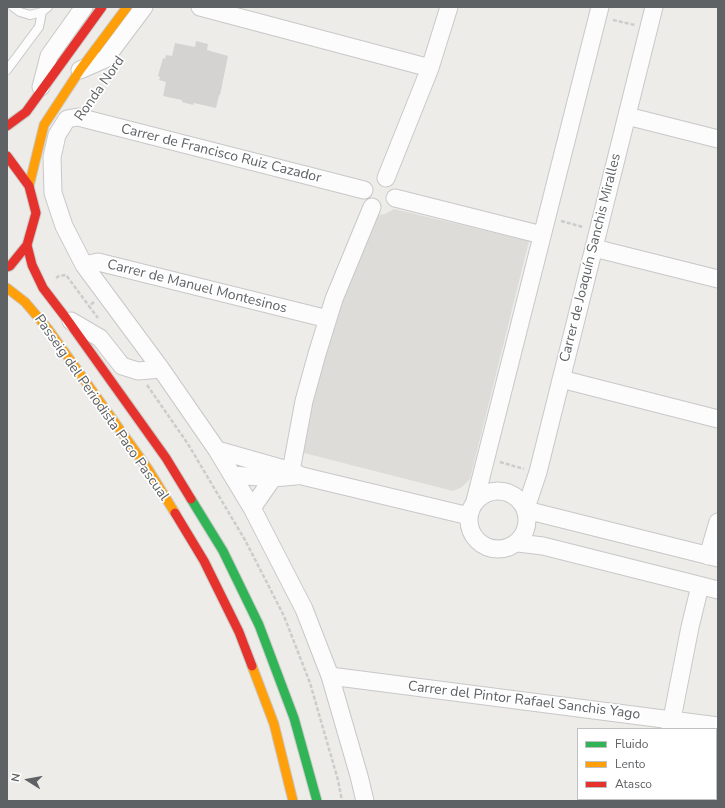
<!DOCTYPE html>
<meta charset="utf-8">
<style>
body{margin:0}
#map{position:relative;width:725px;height:808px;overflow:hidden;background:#edece8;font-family:"Nunito Sans",sans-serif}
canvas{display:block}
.frame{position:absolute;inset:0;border:8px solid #5e6265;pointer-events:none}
.legend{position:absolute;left:577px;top:728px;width:140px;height:72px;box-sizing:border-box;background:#fff;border:1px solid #bfc0c1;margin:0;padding:5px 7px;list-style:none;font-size:12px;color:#5e6265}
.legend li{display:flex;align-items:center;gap:8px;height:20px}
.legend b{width:20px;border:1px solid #bfc0c1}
.north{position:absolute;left:8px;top:760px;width:40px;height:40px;-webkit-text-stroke:3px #fff;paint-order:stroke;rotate:281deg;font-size:11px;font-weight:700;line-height:16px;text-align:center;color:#5e6265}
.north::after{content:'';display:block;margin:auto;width:14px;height:18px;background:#5e6265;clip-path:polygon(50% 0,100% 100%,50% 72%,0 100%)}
</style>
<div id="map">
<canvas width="725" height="808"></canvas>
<div class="frame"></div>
<ul class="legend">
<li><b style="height:5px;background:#30b455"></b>Fluido</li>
<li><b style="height:5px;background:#ff9f0a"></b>Lento</li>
<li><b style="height:5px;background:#e5322d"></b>Atasco</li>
</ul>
<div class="north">N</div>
</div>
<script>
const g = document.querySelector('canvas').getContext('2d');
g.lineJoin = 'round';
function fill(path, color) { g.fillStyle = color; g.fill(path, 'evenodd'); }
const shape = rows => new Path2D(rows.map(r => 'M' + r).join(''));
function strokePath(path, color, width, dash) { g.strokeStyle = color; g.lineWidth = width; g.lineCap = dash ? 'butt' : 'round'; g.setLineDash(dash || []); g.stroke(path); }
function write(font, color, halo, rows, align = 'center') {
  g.font = font + ' "Nunito Sans",sans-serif'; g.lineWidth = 3.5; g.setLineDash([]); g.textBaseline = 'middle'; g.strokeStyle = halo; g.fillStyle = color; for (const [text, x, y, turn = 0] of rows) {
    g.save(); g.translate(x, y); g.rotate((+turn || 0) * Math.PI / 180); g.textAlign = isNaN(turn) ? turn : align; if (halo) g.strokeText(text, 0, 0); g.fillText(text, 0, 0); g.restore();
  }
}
const education = shape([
 [394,209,529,241,470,479,462,487,453,491,300,452,338,300,378,215,385,214]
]);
const building = shape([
 [196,41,208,44,207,50,228,56,220,95,219,95,216,108,194,103,193,105,182,102,182,100,163,96,166,82,159,80,160,77,158,76,163,58,165,59,166,55,172,56,175,43,195,47]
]);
const path = shape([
 [613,20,635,25],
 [88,103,108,75],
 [561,221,583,227],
 [56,278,59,276,66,275,89,306],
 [94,302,89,306,98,318],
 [147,385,188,444,245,540,284,616,310,683,338,780,342,801],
 [500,462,524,469]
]);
const lane = shape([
 [13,7,20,12,30,15,42,12,48,7],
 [7,70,39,27,42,12]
]);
const street = shape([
 [200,7,430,68],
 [80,70,105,59,144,7],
 [41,87,49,56,84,7],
 [627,116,718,139],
 [386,178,430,68,449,7],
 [364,190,78,117,67,119,57,135,52,157,53,193,64,226,84,265,161,369,217,450,252,508,304,609,330,676,359,776,365,801],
 [395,198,542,235],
 [594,248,718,279],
 [84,265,98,262,328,319],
 [71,321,100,338,122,366,138,371,161,369],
 [561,379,718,419],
 [217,450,291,471,302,476,469,516],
 [291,471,304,401,317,354,334,299,372,207],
 [232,475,273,478],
 '469 520a29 29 0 1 1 58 0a29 29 0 1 1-58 0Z',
 [475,501,600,7],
 [252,508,273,478,296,476],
 [526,508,538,472,654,7],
 [526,510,718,558],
 [518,543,543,546,718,590],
 [708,556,718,522],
 [330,676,718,726],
 [670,729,690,627,700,586],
 [661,801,662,799]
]);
const fast = shape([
 [191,499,223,551,259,625,294,718,317,801]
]);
const slow = shape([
 [29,186,44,125,80,70,127,7],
 [7,288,25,302,48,329,148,469,175,513],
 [252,666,274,724,293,801]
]);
const jam = shape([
 [7,126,26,112,102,7],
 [7,156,29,186,36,213,27,245,10,266,7,267],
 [27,245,32,265,43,288,66,318,166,458,191,499],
 [175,513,204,561,239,632,252,666]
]);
const streetNames = [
 ["Ronda Nord",100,89,-55],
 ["Carrer de Francisco Ruiz Cazador",221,154,14],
 ["Carrer de Joaquín Sanchis Miralles",591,258,-76],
 ["Carrer de Manuel Montesinos",197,287,14],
 ["Passeig del Periodista Paco Pascual",101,408,55],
 ["Carrer del Pintor Rafael Sanchis Yago",524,701,7]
];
fill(education, '#dedcd8');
fill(building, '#d4d3d1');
strokePath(lane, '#c8c8c8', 10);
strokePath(street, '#c8c8c8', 19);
strokePath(fast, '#cacac9', 11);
strokePath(slow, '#cacac9', 11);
strokePath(jam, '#cacac9', 11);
strokePath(path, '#cacecb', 2.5, [4, 2]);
strokePath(lane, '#fcfcfc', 8);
strokePath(street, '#fcfcfc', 17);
strokePath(fast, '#30b455', 9);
strokePath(slow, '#ff9f0a', 9);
strokePath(jam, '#e5322d', 9);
write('14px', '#5e6265', '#fff', streetNames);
</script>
